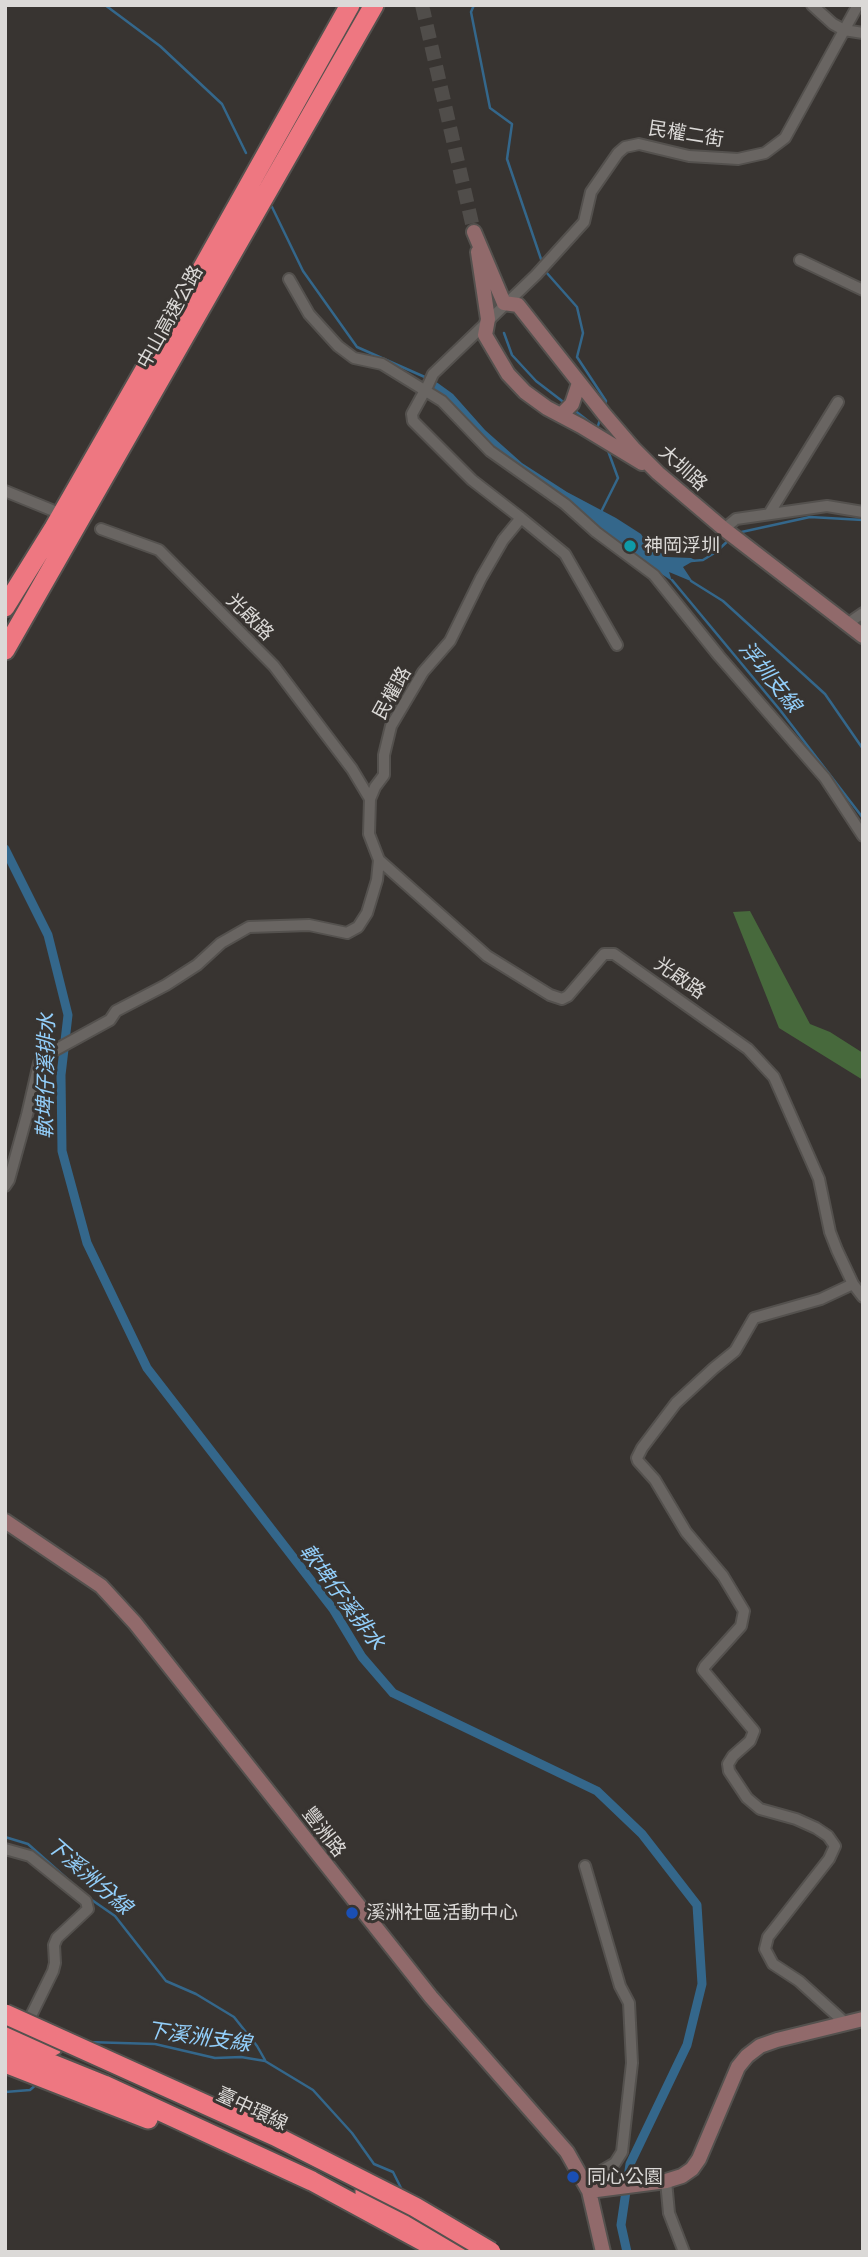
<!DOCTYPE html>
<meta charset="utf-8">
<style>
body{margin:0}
#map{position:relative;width:868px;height:2257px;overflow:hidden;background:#383431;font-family:Lato,sans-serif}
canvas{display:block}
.frame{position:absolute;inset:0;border:7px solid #dbd9d7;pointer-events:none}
</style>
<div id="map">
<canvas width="868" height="2257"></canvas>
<div class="frame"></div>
</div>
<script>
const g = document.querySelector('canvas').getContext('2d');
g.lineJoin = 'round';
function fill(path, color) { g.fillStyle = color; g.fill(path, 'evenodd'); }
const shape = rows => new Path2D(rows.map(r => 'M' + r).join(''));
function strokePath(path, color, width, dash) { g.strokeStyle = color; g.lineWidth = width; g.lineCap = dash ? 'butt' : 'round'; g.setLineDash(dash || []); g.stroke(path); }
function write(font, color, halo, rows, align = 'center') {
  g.font = font + ' Lato,"Noto Sans TC",sans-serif'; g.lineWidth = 6; g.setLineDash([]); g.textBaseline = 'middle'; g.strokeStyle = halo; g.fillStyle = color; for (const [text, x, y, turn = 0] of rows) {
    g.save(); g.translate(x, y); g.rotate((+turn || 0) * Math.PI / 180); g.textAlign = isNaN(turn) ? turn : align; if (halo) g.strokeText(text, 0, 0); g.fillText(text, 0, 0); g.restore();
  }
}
const forest = shape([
 [750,911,810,1024,830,1032,863,1053,863,1080,779,1028,733,912]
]);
const water = shape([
 [435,381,453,394,485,430,522,463,567,492,616,518,641,534,647,544,667,557,691,558,695,560,683,567,693,582,669,572,672,581,660,573,492,452,435,391,431,385]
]);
const stream = shape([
 [105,5,160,46,222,104,246,153],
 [474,5,471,12,490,108,512,124,507,159,542,262],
 [272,207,303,271,357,347,427,378],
 [546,272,577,307,583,333,577,357,606,401,604,407],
 [504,333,512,355,536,381,566,404],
 [574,410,596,427],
 [597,429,601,416],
 [601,512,618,478,607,448],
 [737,533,810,517,863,520],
 [691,561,703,560,716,552,730,539],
 [672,580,780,710,863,818],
 [691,581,723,601,825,694,863,749],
 [5,1837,28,1844,73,1884],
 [89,1898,115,1916,166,1981,196,1994,234,2017,257,2046,265,2060],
 [87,2042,155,2044,215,2058,241,2057,265,2061,313,2090,352,2133,374,2164,393,2172,403,2192],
 [5,2092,30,2090,38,2083]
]);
const canal = shape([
 [5,849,48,935,68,1015,61,1075,62,1151,87,1243,147,1368,333,1609,362,1657,393,1693,597,1791,642,1834,697,1905,702,1984,687,2045,630,2164,621,2225,627,2252]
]);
const secondaryTunnel = shape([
 [422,5,474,232]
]);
const street = shape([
 [812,5,833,24,844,30,863,33],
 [800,260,863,290],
 [289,279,309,314,338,346,354,358,382,364,442,401,490,451,565,504,596,532,654,575,719,656,825,778,863,836],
 [5,491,54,511],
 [769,514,838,402],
 [521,518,565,554,617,645],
 [101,529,159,550,274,666,352,769,370,799],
 [724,529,736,519,827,506,863,512],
 [847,624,863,613],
 [379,860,487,956,550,995,562,999,568,996,604,954,614,954,748,1049,774,1077,819,1179,830,1232,837,1250,853,1284,863,1297],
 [5,1186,9,1180,27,1115,39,1063,48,1054,110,1020,116,1011,166,985,197,965,221,943,249,927,309,925,347,933,358,927,367,913,377,880,379,860,369,834,370,799,375,787,384,775,384,755,391,726,423,672,450,641,481,578,503,540,521,518,472,480,413,421,412,414,428,385,433,374,536,275,584,222,591,192,618,153,625,147,639,144,689,156,738,159,765,153,785,138,858,5],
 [5,1849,30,1856,86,1901,88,1909,57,1938,54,1945,55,1963,53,1971,26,2026],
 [842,2024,841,2019,799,1981,773,1964,765,1949,768,1937,829,1859,835,1846,828,1836,816,1828,796,1819,760,1809,747,1798,729,1771,728,1764,733,1756,750,1741,754,1731,703,1670,705,1666,741,1626,744,1611,723,1576,686,1532,655,1480,638,1461,637,1458,642,1448,676,1403,714,1368,735,1351,754,1318,821,1299,853,1284],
 [584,2181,615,2163,622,2152,632,2063,629,2003,620,1986,585,1866],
 [666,2181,669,2213,684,2252]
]);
const secondary = shape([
 [474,232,504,303,518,305,604,414,634,449,658,473,724,529,863,636],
 [478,252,488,319,485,335,508,374,525,392,547,408,581,426,642,463],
 [561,415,572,404,579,383],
 [5,1521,101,1586,135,1623,431,1997,567,2152,589,2191,603,2252],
 [589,2191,666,2181,682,2176,692,2169,699,2159,738,2067,747,2056,760,2046,777,2040,863,2019]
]);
const highway = shape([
 [5,607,54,528,179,310,350,5],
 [5,650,374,5],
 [5,2026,53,2046],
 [5,2045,104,2085,312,2181,443,2252],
 [5,2063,148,2119],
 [365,2192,471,2252]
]);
const highwayBridge = shape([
 [5,2014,275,2136,415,2207,491,2252]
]);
const markers = [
 [630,546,7,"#0f9aa8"],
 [352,1913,7,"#1a4fb4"],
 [573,2177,7,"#1a4fb4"]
];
const streetNames = [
 ["民權二街",686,134,9],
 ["中山高速公路",170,317,-61],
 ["大圳路",683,468,42],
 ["光啟路",250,617,45],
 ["民權路",392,693,-61],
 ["光啟路",680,978,35],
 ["豐洲路",324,1832,52],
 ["臺中環線",252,2109,25]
];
const poiNames = [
 ["神岡浮圳",644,546],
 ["溪洲社區活動中心",366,1913],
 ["同心公園",587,2177]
];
const waterNames = [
 ["浮圳支線",770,677,51],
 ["軟埤仔溪排水",46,1076,-89],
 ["軟埤仔溪排水",342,1597,53],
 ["下溪洲分線",89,1876,41],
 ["下溪洲支線",199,2037,8]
];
fill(forest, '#47693c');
fill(water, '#34678b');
strokePath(stream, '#34678b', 2.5);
strokePath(canal, '#34678b', 9);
strokePath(secondaryTunnel, '#504d4a', 14, [14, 7]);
strokePath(street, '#54514e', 14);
strokePath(secondary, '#54514e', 18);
strokePath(highway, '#54514e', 23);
strokePath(street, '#696562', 10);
strokePath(secondary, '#916a6b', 14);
strokePath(highway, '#ee7781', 19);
strokePath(highwayBridge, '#54514e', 23, []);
strokePath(highwayBridge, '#ee7781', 19);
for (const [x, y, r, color] of markers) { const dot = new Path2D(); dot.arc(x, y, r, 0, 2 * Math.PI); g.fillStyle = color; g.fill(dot); strokePath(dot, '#383431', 2.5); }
write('19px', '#dbd9d7', '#383431', streetNames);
write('19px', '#dbd9d7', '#383431', poiNames, 'left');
write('italic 21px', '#93cffb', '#383431', waterNames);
</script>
